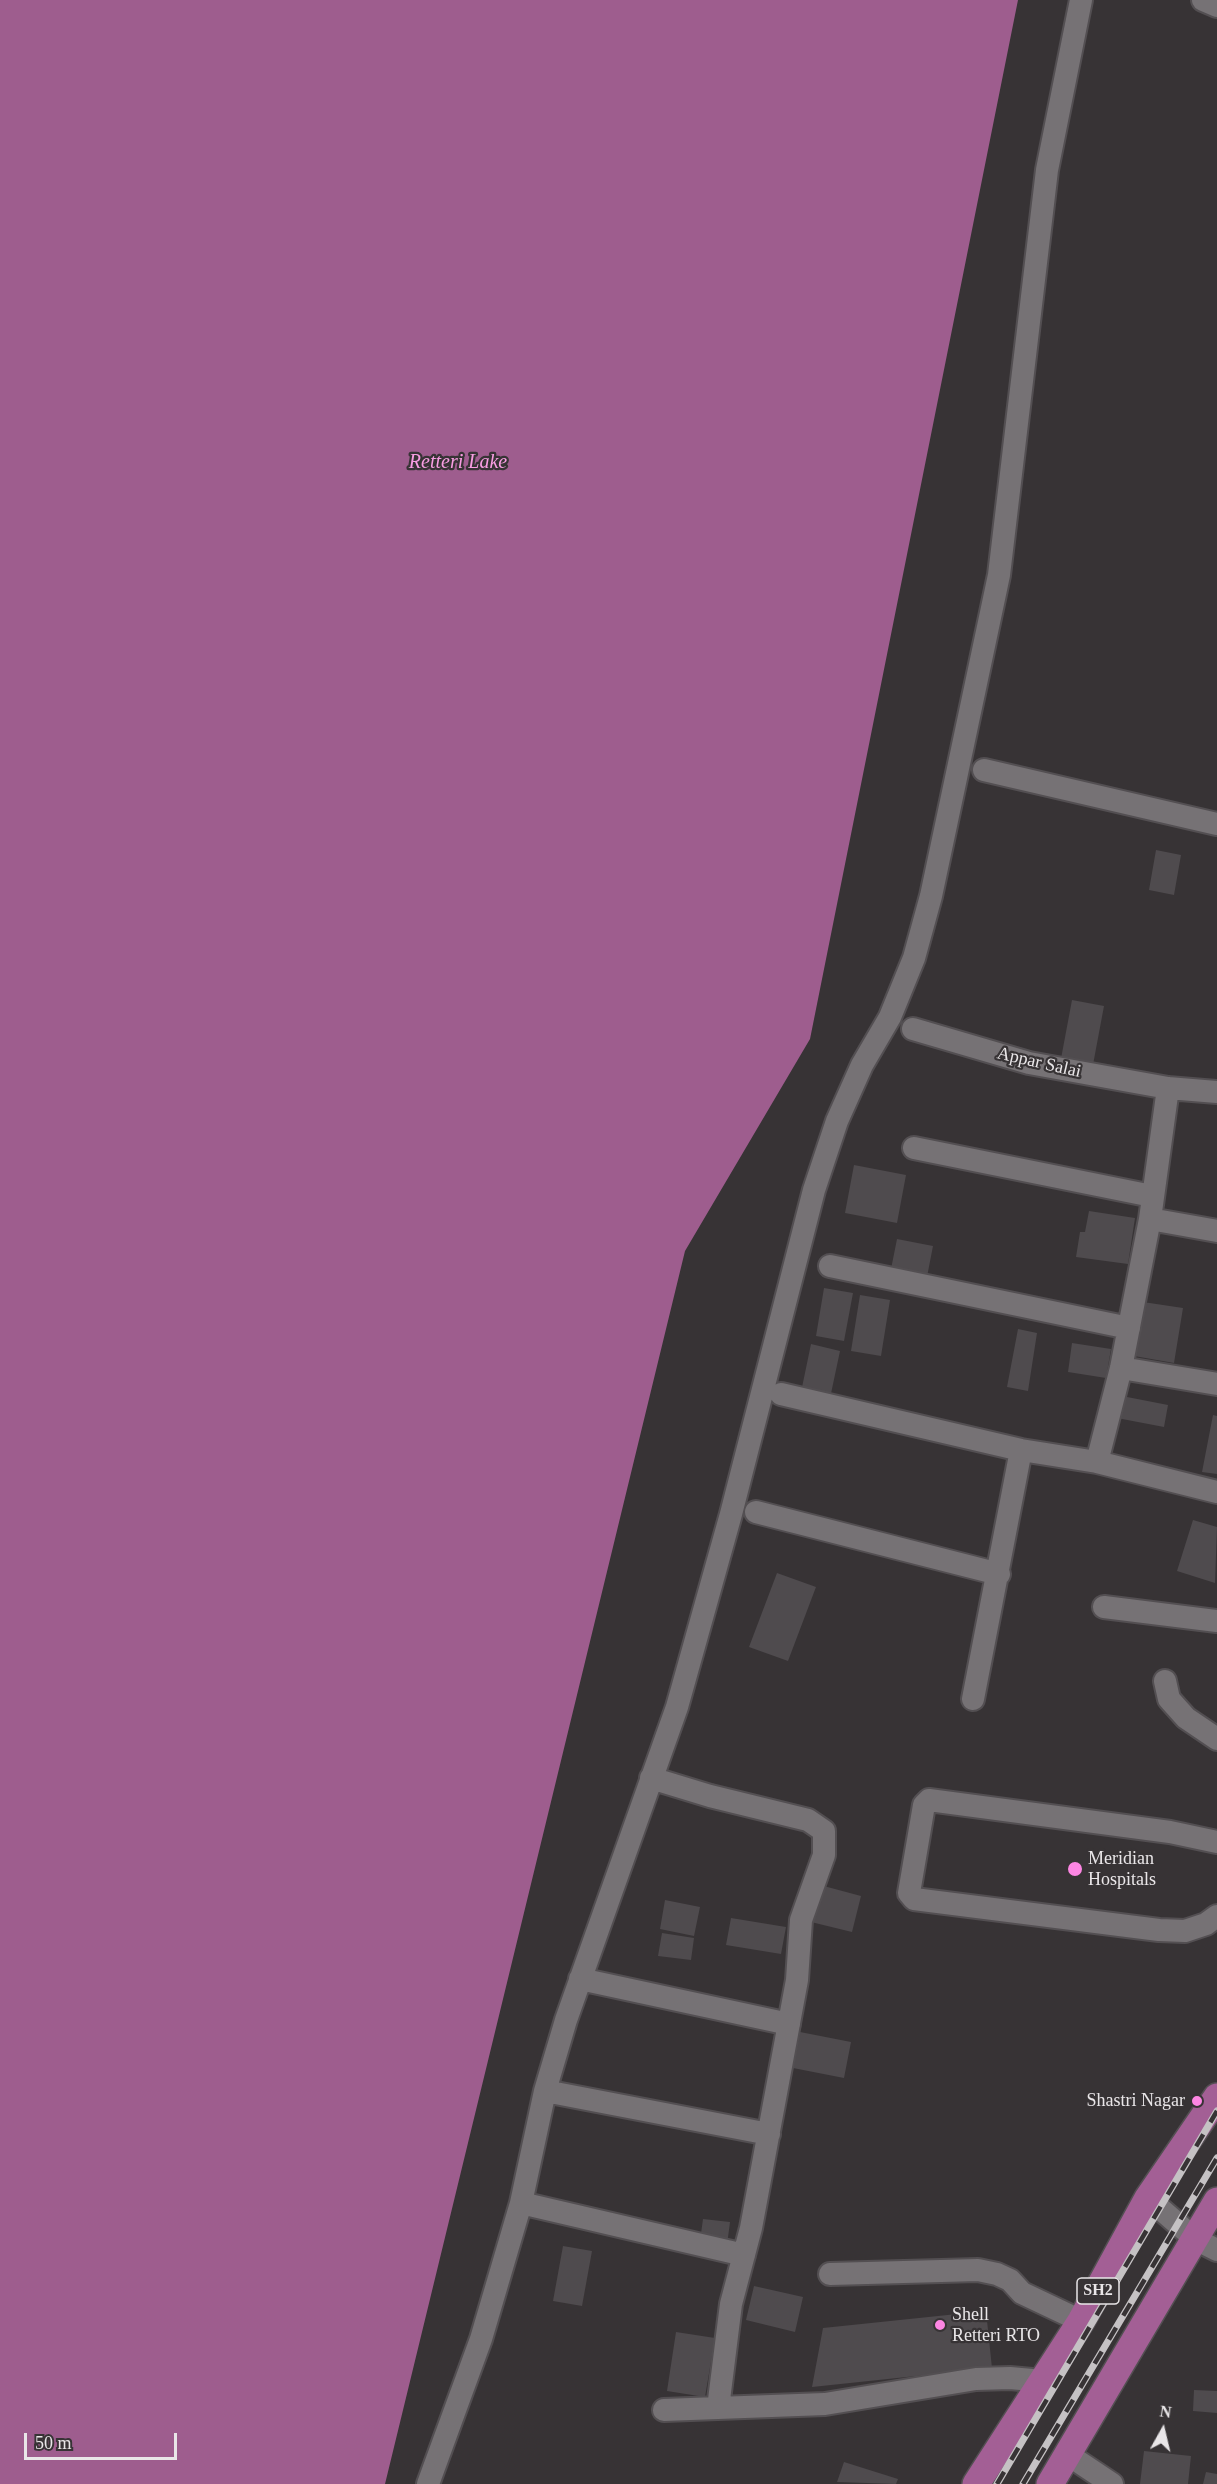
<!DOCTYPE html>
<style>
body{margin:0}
#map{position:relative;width:1217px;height:2484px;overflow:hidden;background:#373335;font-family:Georgia,serif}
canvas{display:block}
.north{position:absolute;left:1133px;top:2400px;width:60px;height:60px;-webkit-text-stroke:4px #373335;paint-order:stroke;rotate:8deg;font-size:16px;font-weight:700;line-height:24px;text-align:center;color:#e9e6e8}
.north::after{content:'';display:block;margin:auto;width:21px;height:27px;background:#e9e6e8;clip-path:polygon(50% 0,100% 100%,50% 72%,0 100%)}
.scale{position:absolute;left:24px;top:2433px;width:153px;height:27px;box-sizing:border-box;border:3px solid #e9e6e8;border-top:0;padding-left:8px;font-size:18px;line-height:21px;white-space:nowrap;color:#e9e6e8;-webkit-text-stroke:4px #373335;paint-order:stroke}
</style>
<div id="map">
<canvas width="1217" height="2484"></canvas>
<div class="north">N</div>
<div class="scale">50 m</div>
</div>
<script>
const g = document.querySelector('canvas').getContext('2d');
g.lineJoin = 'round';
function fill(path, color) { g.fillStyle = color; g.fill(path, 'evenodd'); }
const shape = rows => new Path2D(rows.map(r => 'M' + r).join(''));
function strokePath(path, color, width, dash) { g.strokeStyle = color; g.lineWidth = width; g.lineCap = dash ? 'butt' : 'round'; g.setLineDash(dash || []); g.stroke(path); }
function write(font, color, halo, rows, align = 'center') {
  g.font = font + ' Georgia,serif'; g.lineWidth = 4.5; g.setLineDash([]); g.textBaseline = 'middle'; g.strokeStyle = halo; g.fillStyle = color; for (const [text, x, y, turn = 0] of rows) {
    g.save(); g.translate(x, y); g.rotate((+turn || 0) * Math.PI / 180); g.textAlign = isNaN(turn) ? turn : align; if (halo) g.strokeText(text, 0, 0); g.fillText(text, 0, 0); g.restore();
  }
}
const water = shape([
 [0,0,1018,0,810,1039,685,1251,385,2484,0,2484]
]);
const building = shape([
 [1156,850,1181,855,1174,895,1149,890],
 [1072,1000,1104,1006,1092,1070,1060,1064],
 [854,1165,906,1175,897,1223,845,1213],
 [1089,1211,1135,1218,1128,1264,1076,1257,1080,1232,1085,1232],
 [897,1239,933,1246,926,1282,890,1274],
 [824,1288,853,1293,844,1341,816,1336],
 [860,1295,890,1300,881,1356,851,1351],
 [1143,1302,1183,1308,1174,1363,1134,1356],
 [1018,1329,1037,1333,1028,1391,1007,1387],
 [1072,1343,1111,1349,1106,1378,1068,1372],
 [811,1344,840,1351,829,1403,800,1397],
 [1122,1396,1168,1405,1164,1427,1117,1418],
 [1213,1415,1217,1416,1217,1474,1202,1472],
 [1193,1520,1217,1527,1215,1583,1177,1571],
 [777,1573,816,1587,788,1661,749,1647],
 [820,1885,861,1896,852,1932,811,1922],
 [665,1900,700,1907,694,1936,660,1929],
 [731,1918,786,1927,781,1954,726,1945],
 [662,1933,694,1938,691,1960,658,1956],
 [800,2032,851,2042,844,2078,793,2068],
 [703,2219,730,2222,727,2245,700,2241],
 [563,2246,592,2251,582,2306,553,2301],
 [754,2286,803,2297,795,2332,746,2320],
 [986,2311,992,2368,812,2387,823,2328],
 [676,2332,715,2338,705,2397,667,2391],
 [1194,2390,1217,2391,1217,2413,1193,2411],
 [1144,2451,1191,2456,1188,2484,1140,2484],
 [844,2462,898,2479,896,2484,837,2482],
 [1206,2472,1217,2474,1217,2484,1203,2484]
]);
const minor = shape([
 [1203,0,1217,6],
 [984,770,1217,824],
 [913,1029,1029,1063,1168,1088,1217,1092],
 [914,1148,1152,1196],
 [1150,1219,1217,1231],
 [830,1266,1129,1328],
 [1121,1368,1217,1384],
 [781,1394,1021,1450,1097,1462,1121,1368,1150,1219,1168,1088],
 [1097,1462,1217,1492],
 [756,1512,999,1574],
 [1104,1607,1217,1621],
 [1165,1681,1169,1699,1186,1718,1217,1739],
 [973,1699,1021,1450],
 [651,1778,710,1796,808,1820,824,1831,824,1855,801,1920,797,1980,751,2228,731,2304,718,2408],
 [1217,1842,1170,1832,929,1800,924,1805,909,1893,914,1899,1159,1930,1185,1931,1206,1924,1217,1916],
 [580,1979,789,2024],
 [545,2091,769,2134],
 [1148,2198,1195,2239,1217,2250],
 [521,2203,744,2255],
 [830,2274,978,2270,997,2274,1010,2280,1022,2293,1081,2321],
 [664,2410,825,2404,976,2379,1010,2378,1043,2381],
 [1067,2454,1112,2484],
 [428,2484,481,2339,521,2203,545,2091,566,2020,677,1707,731,1514,814,1190,837,1121,862,1065,890,1017,914,958,931,896,999,575,1047,170,1081,0]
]);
const major = shape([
 [976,2484,1081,2321,1148,2198,1217,2097],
 [1050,2484,1217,2201]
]);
const rail = shape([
 [997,2484,1217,2111],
 [1023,2484,1217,2158]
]);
const markers = [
 [1075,1869,8,"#fd86e3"],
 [1197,2101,6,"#fd86e3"],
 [940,2325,6,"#fd86e3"]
];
const shields = [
 [1098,2291,42]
];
const shieldNames = [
 ["SH2",1098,2291]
];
const streetNames = [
 ["Appar Salai",1039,1063,13]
];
const poiNames = [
 ["Meridian",1088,1859],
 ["Hospitals",1088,1880],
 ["Shastri Nagar",1185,2101,"right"],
 ["Shell",952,2315],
 ["Retteri RTO",952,2336]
];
const waterNames = [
 ["Retteri Lake",458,463]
];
fill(water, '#9e5d8e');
fill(building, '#4f4b4e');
strokePath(minor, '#534f52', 26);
strokePath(major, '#534f52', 30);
strokePath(minor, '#767275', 22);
strokePath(major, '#a35f95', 27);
strokePath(rail, '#c5c2c4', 7);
strokePath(rail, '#373335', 4.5, [14]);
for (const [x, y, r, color] of markers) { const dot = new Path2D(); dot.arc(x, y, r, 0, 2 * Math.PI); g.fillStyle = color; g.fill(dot); strokePath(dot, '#373335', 2); }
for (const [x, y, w] of shields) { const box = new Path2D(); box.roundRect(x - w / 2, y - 13, w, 26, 4.5); g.fillStyle = '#373335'; g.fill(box); strokePath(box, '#e9e6e8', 1.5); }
write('bold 16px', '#e9e6e8', null, shieldNames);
write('18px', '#e9e6e8', '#373335', streetNames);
write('18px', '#e9e6e8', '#373335', poiNames, 'left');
write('italic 20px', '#f89de2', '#373335', waterNames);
</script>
